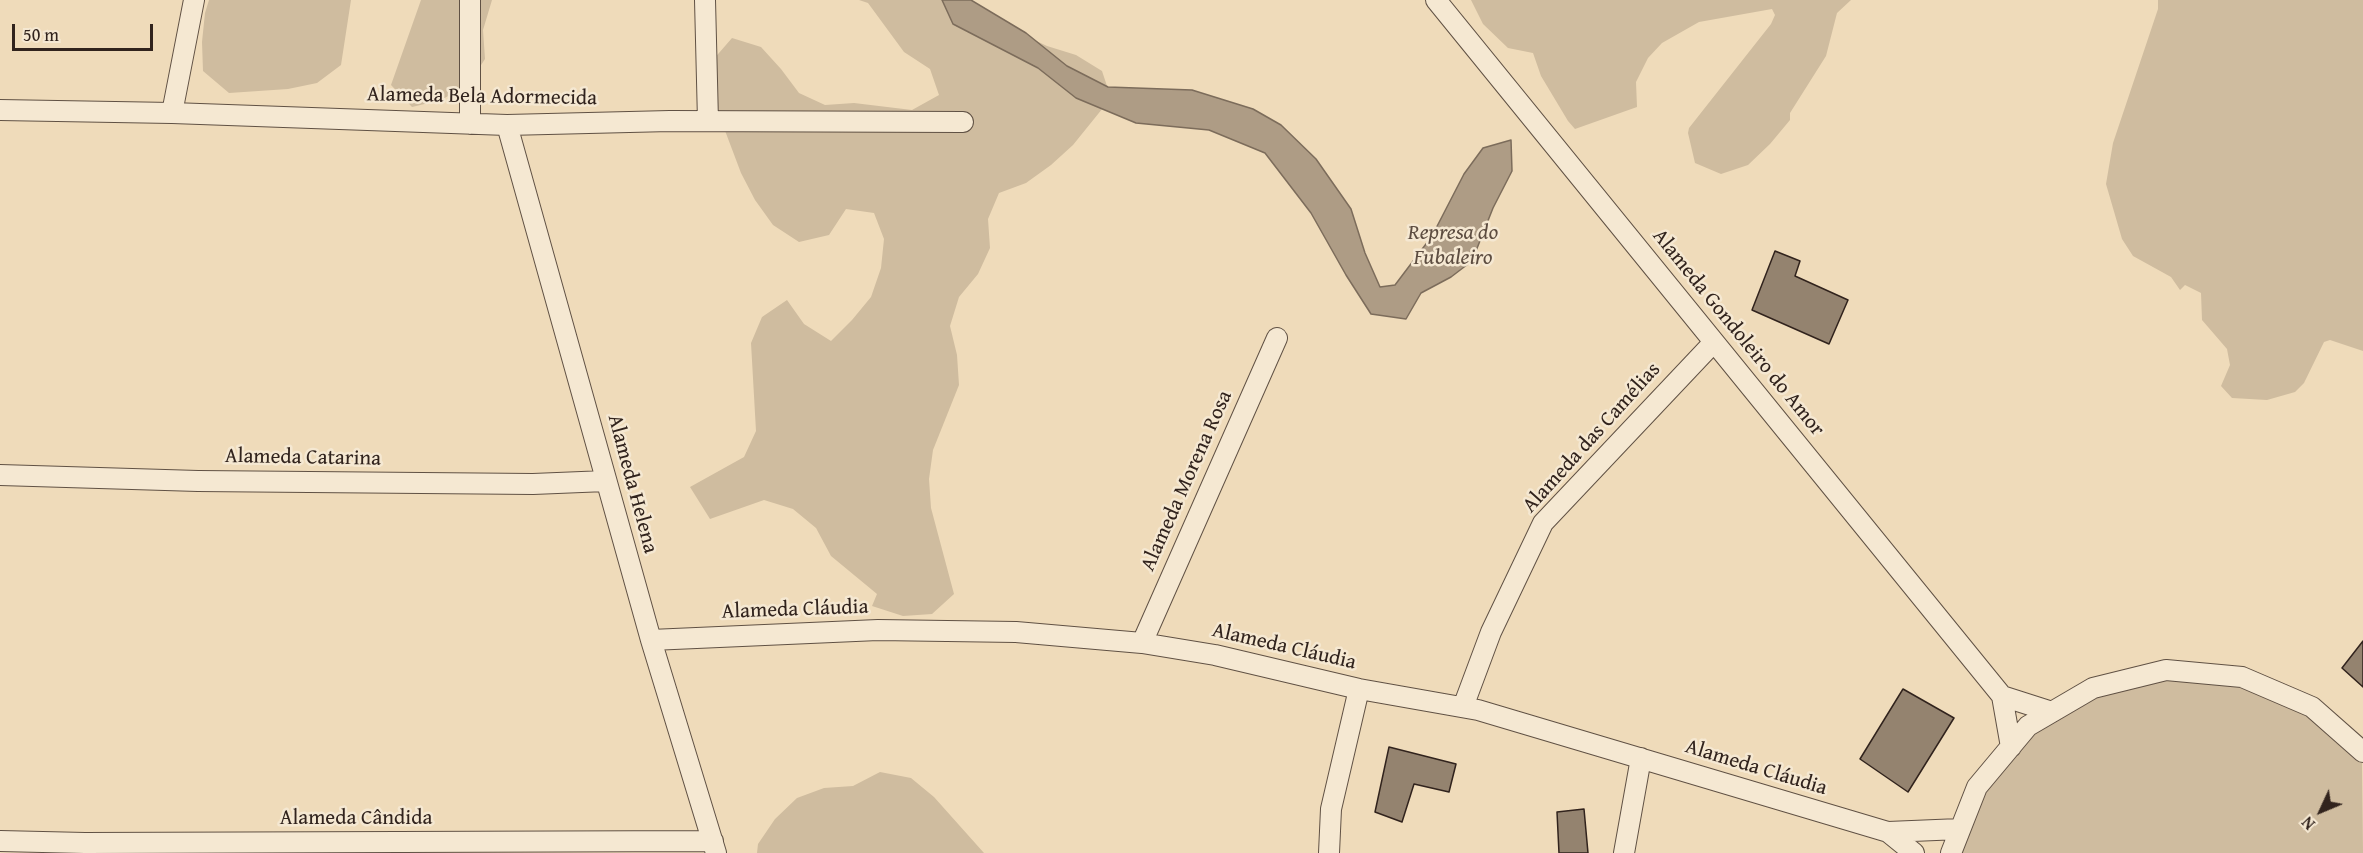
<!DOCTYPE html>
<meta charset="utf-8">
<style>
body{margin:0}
#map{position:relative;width:2363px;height:853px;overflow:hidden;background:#efdbba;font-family:"Gentium Book Plus",serif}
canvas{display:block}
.north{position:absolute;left:2291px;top:781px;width:60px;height:60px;-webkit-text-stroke:4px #f5e8d2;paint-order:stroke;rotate:226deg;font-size:16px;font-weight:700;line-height:24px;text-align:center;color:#31231d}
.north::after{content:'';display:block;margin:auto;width:21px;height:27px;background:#31231d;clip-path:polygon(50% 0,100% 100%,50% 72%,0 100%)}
.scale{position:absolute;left:12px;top:24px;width:141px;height:27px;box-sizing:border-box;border:3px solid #31231d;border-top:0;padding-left:8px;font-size:18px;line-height:21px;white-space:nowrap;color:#31231d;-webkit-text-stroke:4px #f5e8d2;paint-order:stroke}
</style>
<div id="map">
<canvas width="2363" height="853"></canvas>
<div class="north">N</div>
<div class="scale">50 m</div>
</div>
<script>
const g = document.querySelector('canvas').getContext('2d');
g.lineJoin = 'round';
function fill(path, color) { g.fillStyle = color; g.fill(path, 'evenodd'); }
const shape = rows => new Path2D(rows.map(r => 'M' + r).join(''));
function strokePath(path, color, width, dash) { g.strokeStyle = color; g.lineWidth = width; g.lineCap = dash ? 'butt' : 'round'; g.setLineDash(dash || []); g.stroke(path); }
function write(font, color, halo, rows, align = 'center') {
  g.font = font + ' "Gentium Book Plus",serif'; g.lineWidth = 5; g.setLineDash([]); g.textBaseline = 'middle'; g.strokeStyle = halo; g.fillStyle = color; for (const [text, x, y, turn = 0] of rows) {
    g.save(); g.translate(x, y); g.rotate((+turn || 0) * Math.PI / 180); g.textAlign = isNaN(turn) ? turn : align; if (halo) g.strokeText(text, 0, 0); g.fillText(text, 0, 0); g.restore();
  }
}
const green = shape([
 [209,0,351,0,341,65,317,83,288,89,229,93,203,71,202,42,205,13],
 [421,0,492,0,483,30,485,59,468,85,441,100,412,107,391,85],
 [859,0,964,0,992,20,1047,46,1076,55,1102,71,1111,98,1073,145,1051,165,1026,183,999,193,988,219,990,248,978,274,959,297,950,326,957,355,959,385,933,450,929,479,931,508,954,594,932,614,903,616,872,606,877,594,831,556,816,528,793,509,764,500,710,519,690,487,744,457,756,431,751,343,762,317,787,300,804,324,831,341,852,320,871,297,881,268,884,239,874,213,846,209,829,235,799,242,773,225,755,200,741,173,721,120,714,90,712,61,732,38,761,47,781,69,799,93,825,105,854,103,912,110,939,95,930,69,904,52,868,3],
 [1471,0,1851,0,1837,13,1826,56,1790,113,1790,120,1770,144,1748,165,1721,174,1695,163,1688,133,1689,128,1771,24,1775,15,1772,9,1699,22,1662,43,1648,58,1636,82,1637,107,1575,129,1568,121,1541,76,1533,53,1508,48,1483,24],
 [2158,0,2363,0,2363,351,2330,340,2324,342,2304,383,2295,392,2267,400,2232,398,2221,386,2230,365,2227,349,2202,320,2201,293,2185,285,2180,290,2171,277,2133,256,2122,239,2106,184,2113,143,2158,9],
 [2167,679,2240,686,2307,714,2362,762,2363,853,1959,853,1984,791,2033,733,2096,695],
 [880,772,911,778,934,797,984,853,757,853,758,844,775,819,797,798,824,788,853,786]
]);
const water = shape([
 [942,0,971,0,1026,33,1067,66,1108,87,1192,90,1253,109,1281,125,1316,159,1351,209,1365,253,1380,287,1395,285,1432,236,1464,174,1483,148,1511,140,1512,171,1493,208,1472,261,1451,277,1421,293,1406,319,1371,314,1346,275,1311,213,1265,153,1209,130,1136,123,1076,98,1038,68,953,24,942,0]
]);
const building = shape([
 [1775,251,1800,261,1795,276,1848,300,1829,344,1752,310,1775,251],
 [2363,641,2363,687,2342,668,2363,641],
 [1903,689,1954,718,1908,792,1860,759,1903,689],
 [1389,747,1456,764,1449,792,1414,784,1402,822,1375,812,1389,747],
 [1584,809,1588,853,1559,853,1557,812,1584,809]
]);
const minor = shape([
 [470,0,470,124],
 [705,0,708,121],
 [1436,0,2002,696,2011,747],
 [0,110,172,113,507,125,670,121,963,122],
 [172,113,194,0],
 [507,125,651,640,716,853],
 [0,475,198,481,533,484,606,481],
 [651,640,878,630,1016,632,1142,643,1215,655,1359,689,1478,710,1888,832,1960,829],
 [1142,643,1277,338],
 [2002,696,2052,712],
 [1463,707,1491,632,1543,523,1714,342],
 [1888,832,1914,853],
 [0,841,85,843,713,841],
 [1329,853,1331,809,1359,689],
 [1624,853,1641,758],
 [1951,853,1977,787,2028,726,2093,688,2166,670,2242,677,2312,707,2363,752]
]);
const streetNames = [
 ["Alameda Bela Adormecida",482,97,1],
 ["Alameda Gondoleiro do Amor",1738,333,51],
 ["Alameda das Camélias",1592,438,-48],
 ["Alameda Catarina",303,458,1],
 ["Alameda Morena Rosa",1187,481,-66],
 ["Alameda Helena",632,484,75],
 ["Alameda Cláudia",795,610,-2],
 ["Alameda Cláudia",1284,647,13],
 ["Alameda Cláudia",1756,768,17],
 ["Alameda Cândida",356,819]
];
const waterNames = [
 ["Represa do",1453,233],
 ["Fubaleiro",1453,258]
];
fill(green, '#cfbc9f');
fill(water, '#ae9c85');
strokePath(water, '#7c6c5b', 1.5);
fill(building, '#94836f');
strokePath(building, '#31231d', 1.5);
strokePath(minor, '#605144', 22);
strokePath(minor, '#f5e8d2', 20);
write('21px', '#31231d', '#f5e8d2', streetNames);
write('italic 22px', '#5d4d41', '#f5e8d2', waterNames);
</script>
